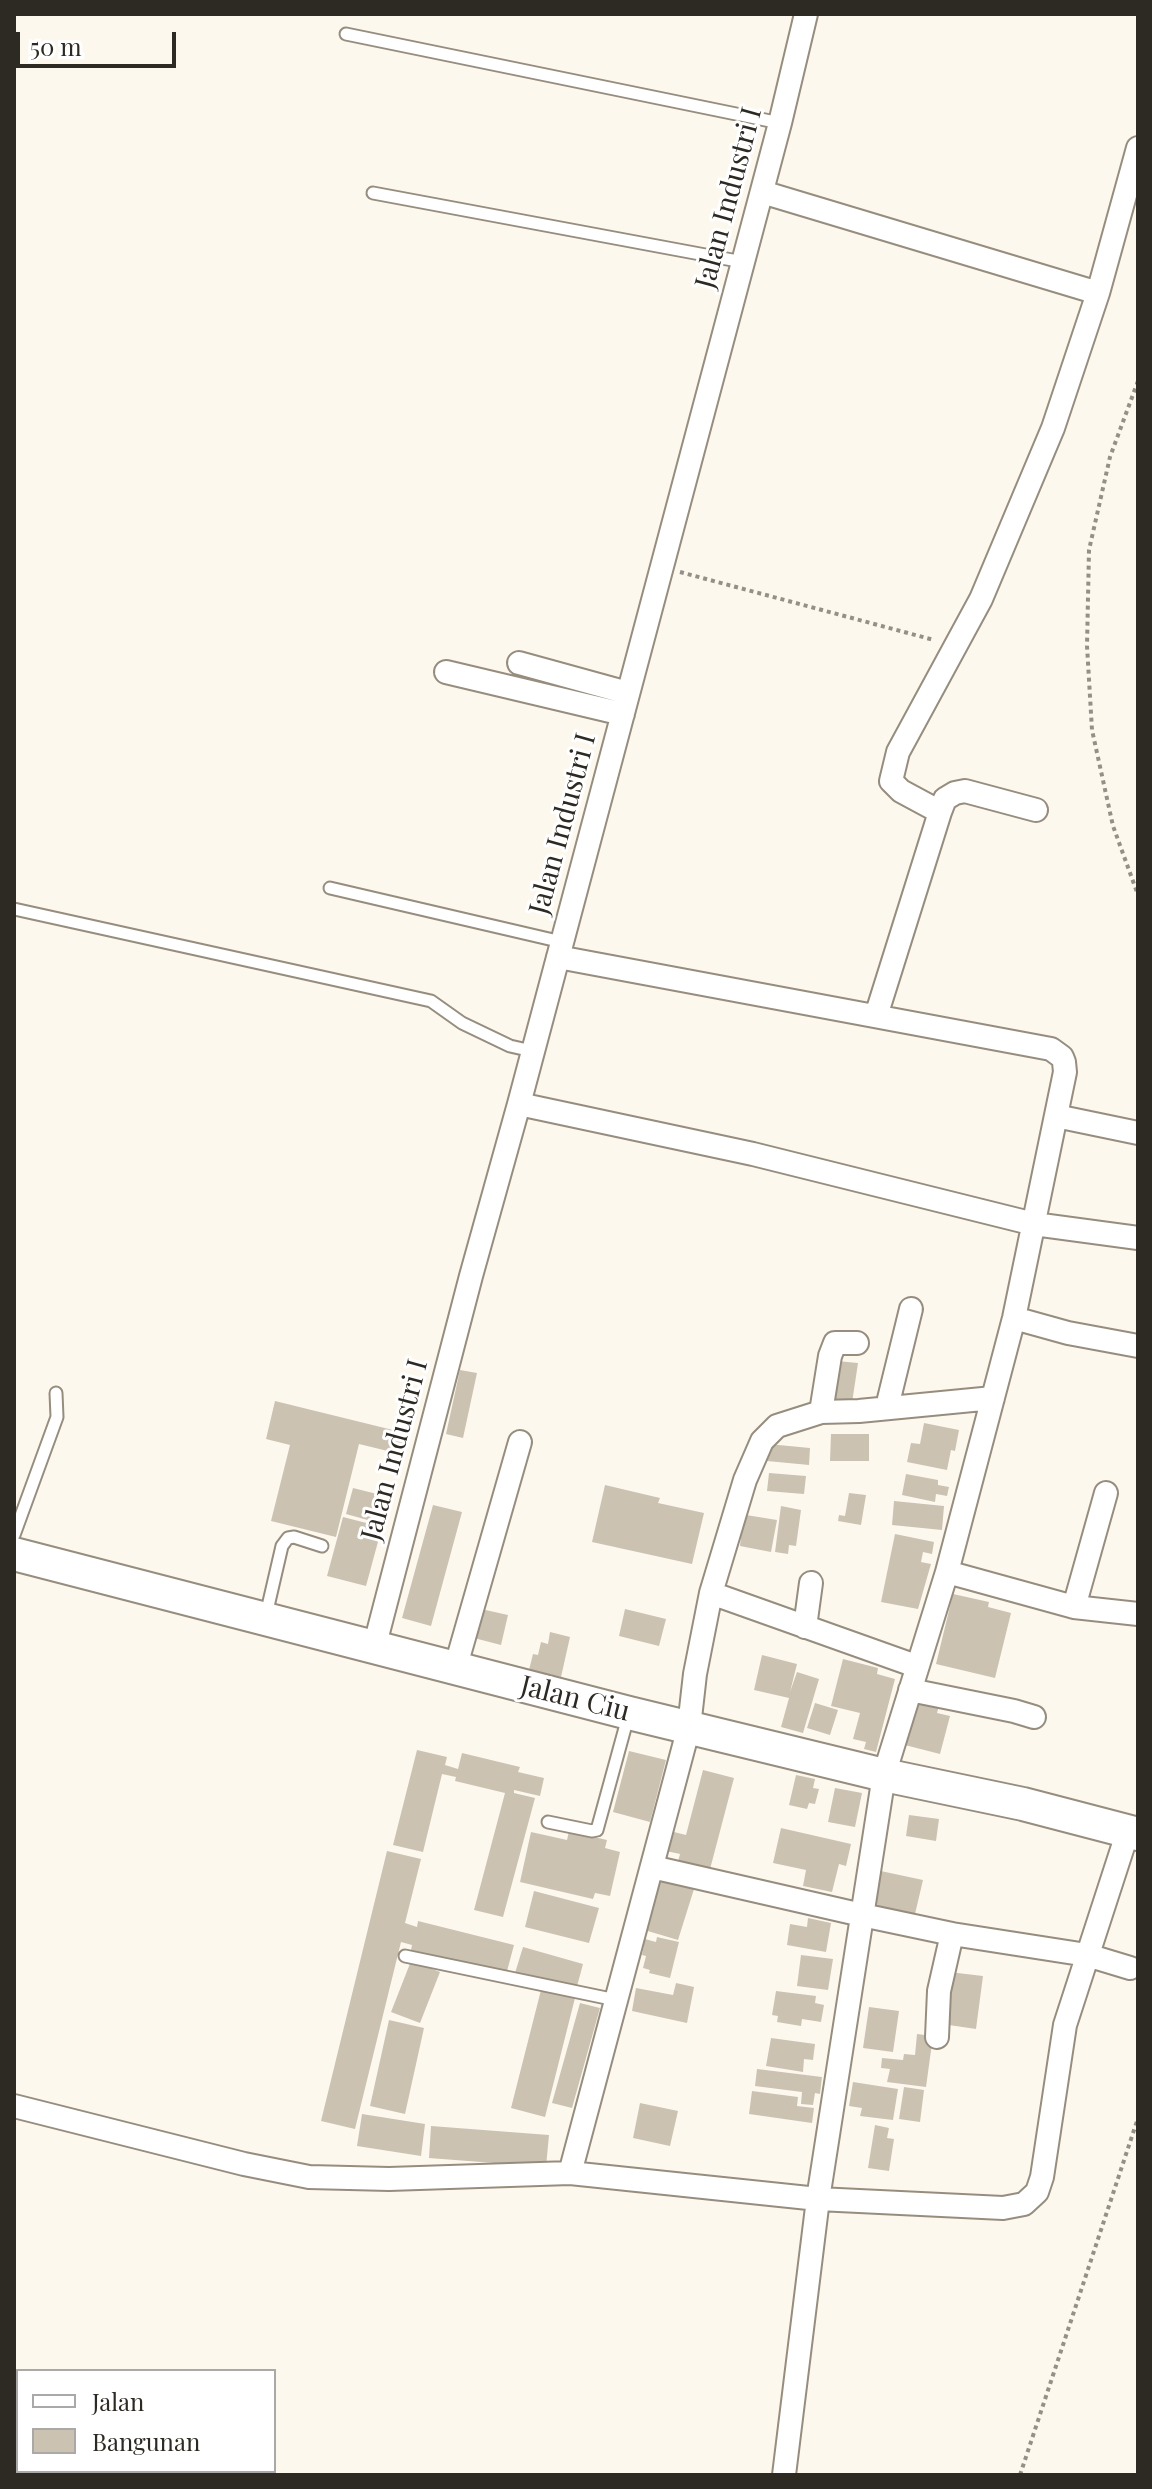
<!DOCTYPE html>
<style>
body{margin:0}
#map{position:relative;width:1152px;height:2489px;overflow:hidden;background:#fdf8ee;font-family:"Playfair Display",serif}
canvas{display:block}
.frame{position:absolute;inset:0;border:16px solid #2d2923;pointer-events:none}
.legend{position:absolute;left:16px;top:2369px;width:260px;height:104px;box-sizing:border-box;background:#fff;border:2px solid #aba9a7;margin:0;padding:10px 14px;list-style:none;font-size:24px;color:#2d2923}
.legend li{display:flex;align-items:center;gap:16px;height:40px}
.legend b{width:40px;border:2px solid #aba9a7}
.scale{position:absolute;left:16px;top:32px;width:160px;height:36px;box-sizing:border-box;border:4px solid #2d2923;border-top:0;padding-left:10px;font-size:24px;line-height:28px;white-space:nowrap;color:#2d2923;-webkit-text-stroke:6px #fff;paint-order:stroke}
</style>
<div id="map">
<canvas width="1152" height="2489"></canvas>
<div class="frame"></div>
<ul class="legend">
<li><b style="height:10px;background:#fff"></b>Jalan</li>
<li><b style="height:22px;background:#cbc2b2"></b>Bangunan</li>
</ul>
<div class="scale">50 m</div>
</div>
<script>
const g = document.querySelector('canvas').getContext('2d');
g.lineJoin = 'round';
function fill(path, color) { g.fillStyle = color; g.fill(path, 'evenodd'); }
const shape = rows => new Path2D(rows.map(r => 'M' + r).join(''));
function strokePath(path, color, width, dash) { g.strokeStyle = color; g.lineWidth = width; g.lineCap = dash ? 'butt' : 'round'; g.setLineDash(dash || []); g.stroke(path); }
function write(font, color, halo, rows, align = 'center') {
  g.font = font + ' "Playfair Display",serif'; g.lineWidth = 6; g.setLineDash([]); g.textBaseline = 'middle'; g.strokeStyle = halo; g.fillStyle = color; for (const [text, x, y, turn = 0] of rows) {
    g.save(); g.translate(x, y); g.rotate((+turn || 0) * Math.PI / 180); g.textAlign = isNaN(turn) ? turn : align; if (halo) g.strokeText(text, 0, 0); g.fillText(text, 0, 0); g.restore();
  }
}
const building = shape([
 [837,1361,858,1363,852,1403,832,1400],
 [460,1370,477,1373,463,1438,446,1434],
 [275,1401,405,1433,400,1454,359,1444,336,1537,271,1521,290,1445,266,1439],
 [924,1423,959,1430,955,1451,951,1450,947,1470,907,1462,911,1443,920,1444],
 [831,1434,869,1434,869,1461,830,1461],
 [768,1444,810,1448,809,1465,767,1461],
 [769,1473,806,1476,804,1494,767,1491],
 [906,1474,938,1480,938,1485,949,1487,947,1496,936,1494,935,1502,902,1495],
 [605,1485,660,1498,658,1503,704,1513,692,1564,592,1542],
 [353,1488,389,1497,382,1524,346,1514],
 [849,1493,866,1495,861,1525,838,1521,839,1515,845,1516],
 [894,1501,944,1506,942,1530,892,1525],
 [433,1505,462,1512,431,1626,402,1618],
 [781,1506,801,1510,796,1546,789,1545,788,1554,775,1552],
 [746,1515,777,1520,771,1552,740,1546,741,1537,732,1536,735,1519,745,1520],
 [343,1517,382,1527,366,1586,327,1576],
 [895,1534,934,1542,932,1554,923,1552,921,1562,931,1564,918,1609,881,1602],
 [953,1594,989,1602,988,1607,1011,1613,995,1678,936,1664],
 [481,1609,508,1615,501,1645,474,1638],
 [625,1609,666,1619,659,1646,619,1636],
 [550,1632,570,1637,561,1677,529,1670,533,1654,538,1655,541,1642,548,1644],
 [762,1655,797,1664,790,1692,797,1672,819,1679,803,1733,781,1727,789,1698,754,1690],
 [843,1659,878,1668,877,1674,895,1679,876,1752,864,1749,866,1742,853,1739,860,1713,831,1706],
 [914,1695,940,1702,937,1713,950,1716,940,1754,901,1744],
 [815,1703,838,1710,830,1735,807,1728],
 [417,1750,447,1757,445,1765,458,1769,462,1753,520,1767,518,1772,544,1778,540,1796,514,1790,514,1793,535,1798,503,1917,474,1910,505,1793,455,1781,456,1777,442,1774,423,1852,393,1845],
 [629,1751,666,1760,650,1822,613,1812],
 [703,1770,734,1778,709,1873,677,1865,680,1854,666,1851,670,1831,686,1835],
 [796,1775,815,1779,813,1788,819,1789,815,1804,809,1803,807,1809,789,1805],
 [835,1788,862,1793,855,1827,828,1822],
 [909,1815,939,1819,936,1841,906,1836],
 [781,1828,851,1844,846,1866,839,1864,832,1892,803,1886,806,1870,773,1863],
 [569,1831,607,1840,605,1848,620,1852,610,1896,595,1893,593,1899,520,1882,531,1832,567,1840],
 [387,1851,421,1859,405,1923,417,1927,418,1921,514,1945,506,1975,411,1950,412,1945,401,1942,355,2129,321,2121],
 [876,1870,923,1880,915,1914,868,1904],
 [657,1878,694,1889,678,1940,641,1929],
 [534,1891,599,1908,589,1943,525,1927],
 [808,1918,831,1923,826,1952,787,1945,790,1924,807,1927],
 [657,1937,679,1942,670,1978,649,1973,650,1970,643,1968,646,1956,642,1955,645,1939,656,1942],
 [523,1947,583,1964,576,1990,515,1973],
 [801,1955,833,1959,828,1990,797,1986],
 [411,1961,440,1972,420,2023,391,2012],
 [949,1972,983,1976,976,2029,942,2024],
 [676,1983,694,1987,687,2023,632,2011,636,1988,673,1995],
 [541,1990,575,1998,545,2117,511,2108],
 [776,1991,816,1996,815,2003,824,2005,821,2022,802,2019,801,2026,777,2022,778,2016,772,2015],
 [580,2003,600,2008,572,2108,552,2103],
 [869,2007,899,2011,893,2052,863,2048],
 [389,2020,424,2028,405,2114,370,2106],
 [917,2034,933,2036,926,2087,887,2082,890,2069,881,2068,882,2058,903,2060,904,2054,915,2055],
 [771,2038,815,2044,813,2060,804,2059,803,2072,766,2066],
 [757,2069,822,2077,820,2094,815,2093,813,2105,801,2104,802,2092,755,2086],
 [853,2082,898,2089,893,2120,860,2116,862,2108,849,2106],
 [904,2087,924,2090,920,2122,899,2119],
 [752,2091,798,2097,797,2106,814,2108,812,2123,749,2114],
 [640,2103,678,2111,670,2146,633,2138],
 [362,2114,425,2124,421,2156,357,2146],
 [875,2125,889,2128,887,2138,894,2139,889,2171,868,2168],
 [431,2126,549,2135,546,2167,429,2158]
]);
const path = shape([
 [1138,381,1110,457,1089,550,1087,646,1092,730,1113,826,1138,895],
 [680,572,934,640],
 [1020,2475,1138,2118]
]);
const lane = shape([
 [346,34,780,123],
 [373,193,743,262],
 [330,888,562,942],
 [14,909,431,1001,462,1023,510,1046,532,1051],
 [14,1535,57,1417,56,1393],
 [266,1615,282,1546,288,1538,294,1537,322,1546],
 [548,1822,592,1831,597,1830,628,1717],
 [405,1956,616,2000]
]);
const street = shape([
 [762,192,1098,293],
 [519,663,628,693],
 [446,672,623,714],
 [940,812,945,799,955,793,965,791,1036,810],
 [558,957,1051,1049,1062,1057,1064,1062,1065,1072,1014,1318,947,1572,884,1775,818,2199,784,2475],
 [876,1016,940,812,901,791,891,781,898,752,981,599,1053,428,1098,293,1138,148],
 [519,1104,753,1154,1034,1224,1138,1238],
 [1056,1116,1138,1133],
 [1014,1318,1068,1333,1138,1346],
 [887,1407,911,1309],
 [821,1412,830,1356,835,1343,857,1343],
 [947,1572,1074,1607,1138,1614],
 [711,1593,916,1666],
 [1074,1607,1106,1493],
 [805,1627,811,1583],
 [374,1648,471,1276,519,1104,780,123,806,14],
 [455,1669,520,1442],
 [910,1690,1014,1711,1034,1717],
 [652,1867,862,1915,952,1934,1087,1955,1130,1968],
 [937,2037,939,1991,952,1934],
 [14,2106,244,2164,309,2177,389,2179,570,2173,818,2199,1003,2208,1024,2204,1037,2192,1042,2177,1065,2025,1128,1831],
 [570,2173,689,1727,695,1674,711,1593,745,1480,762,1441,777,1426,821,1412,859,1411,993,1398]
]);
const secondary = shape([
 [14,1554,629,1713,884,1775,1023,1804,1138,1834]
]);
const streetNames = [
 ["Jalan Industri I",729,198,-75],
 ["Jalan Industri I",563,824,-75],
 ["Jalan Industri I",395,1450,-75],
 ["Jalan Ciu",575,1699,14]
];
fill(building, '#cbc2b2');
strokePath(lane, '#968d7e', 15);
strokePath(street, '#968d7e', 26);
strokePath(secondary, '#968d7e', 36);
strokePath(path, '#949088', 4, [4, 4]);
strokePath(lane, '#fff', 11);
strokePath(street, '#fff', 22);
strokePath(secondary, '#fff', 32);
write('28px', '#2d2923', '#fff', streetNames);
</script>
